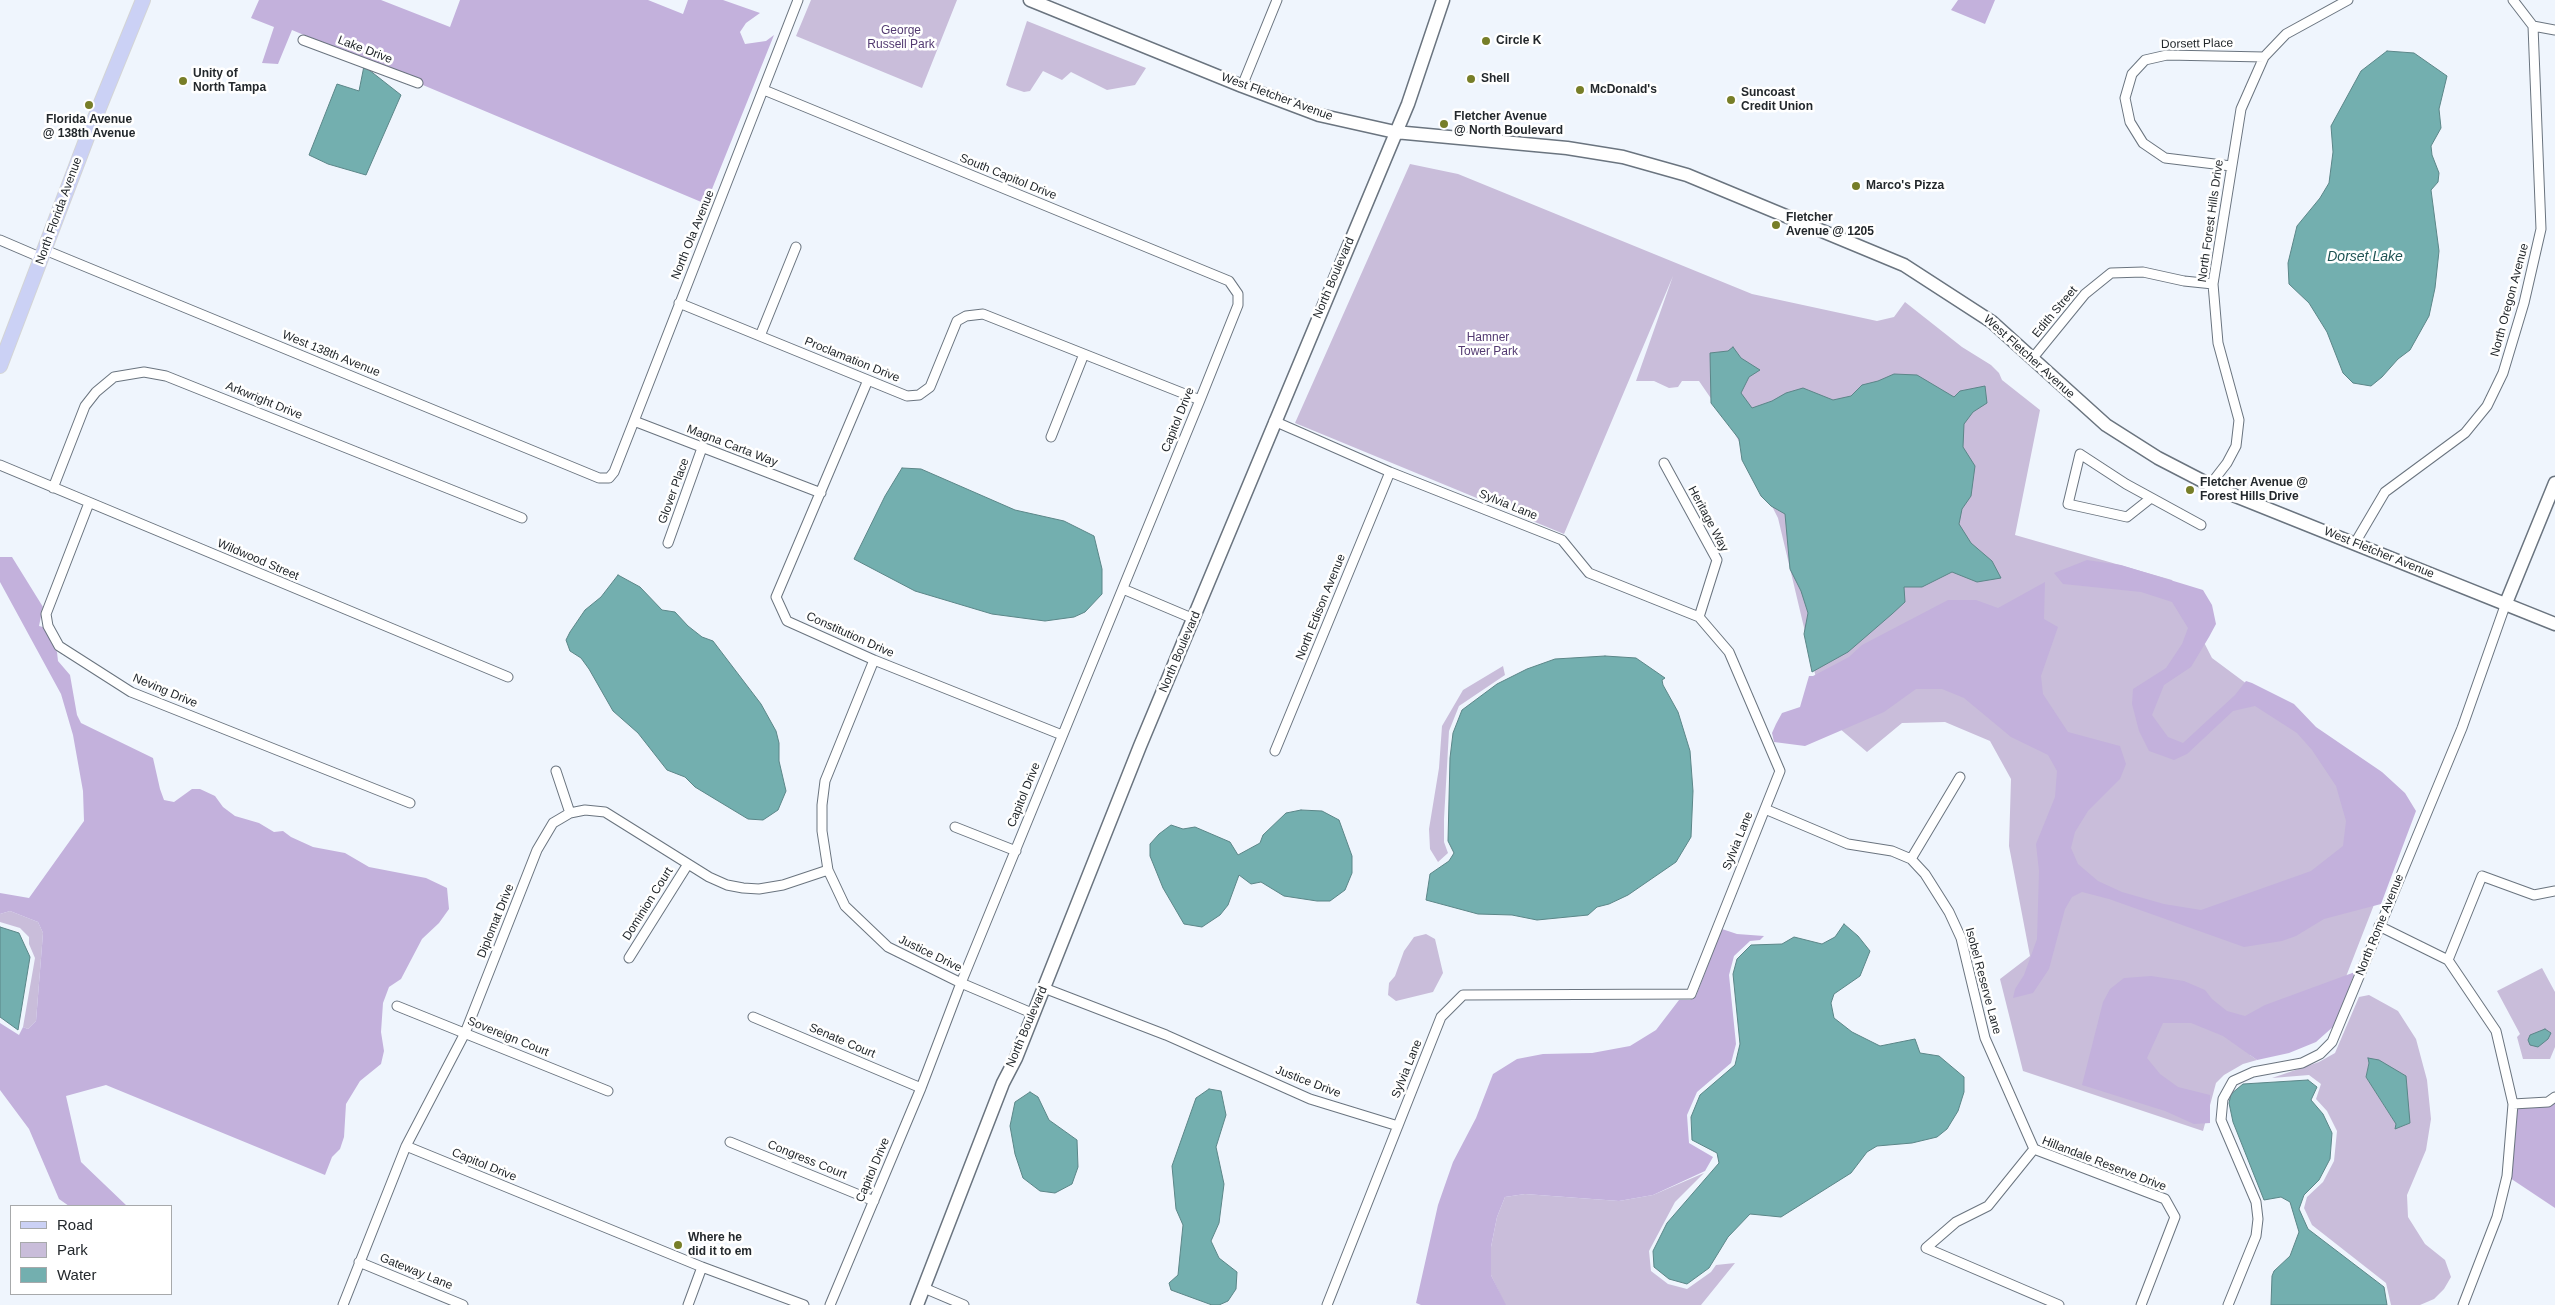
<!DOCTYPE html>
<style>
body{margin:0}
#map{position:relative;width:2555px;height:1305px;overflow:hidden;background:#eff5fd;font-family:Helvetica,sans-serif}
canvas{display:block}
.legend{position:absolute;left:10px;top:1205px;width:162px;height:90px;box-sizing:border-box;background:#fff;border:1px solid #a7a9ab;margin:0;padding:6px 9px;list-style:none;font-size:15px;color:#23282c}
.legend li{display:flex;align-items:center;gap:10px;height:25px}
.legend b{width:25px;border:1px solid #a7a9ab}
</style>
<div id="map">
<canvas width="2555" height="1305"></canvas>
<ul class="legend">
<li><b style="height:6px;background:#cbd1f5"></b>Road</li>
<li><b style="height:14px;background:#c9bdda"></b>Park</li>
<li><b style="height:14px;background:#73afaf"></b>Water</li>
</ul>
</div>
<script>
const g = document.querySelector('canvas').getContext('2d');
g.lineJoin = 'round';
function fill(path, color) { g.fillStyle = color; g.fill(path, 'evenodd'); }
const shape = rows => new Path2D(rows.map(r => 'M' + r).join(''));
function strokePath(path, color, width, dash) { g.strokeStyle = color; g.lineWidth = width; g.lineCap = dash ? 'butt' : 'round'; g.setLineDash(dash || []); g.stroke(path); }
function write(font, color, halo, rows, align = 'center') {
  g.font = font + ' Helvetica,sans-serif'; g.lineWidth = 5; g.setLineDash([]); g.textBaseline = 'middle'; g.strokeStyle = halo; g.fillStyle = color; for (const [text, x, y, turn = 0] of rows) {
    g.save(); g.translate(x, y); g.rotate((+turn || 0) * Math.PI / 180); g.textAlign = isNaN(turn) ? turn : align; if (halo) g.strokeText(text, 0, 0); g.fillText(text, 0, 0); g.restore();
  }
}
const green = shape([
 [811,0,957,0,922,88,796,36],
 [1027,21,1077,41,1146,68,1135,85,1107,90,1071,72,1062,80,1043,71,1030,91,1024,92,1009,87,1006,85],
 [1410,164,1458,174,1752,294,1877,321,1894,317,1905,302,1962,347,1991,365,1999,373,2002,380,2040,410,2015,535,2172,580,2212,658,2412,807,2326,1028,2250,1055,2257,1060,2243,1064,2224,1075,2216,1083,2203,1131,2023,1071,2000,979,2030,956,2009,846,2011,779,1990,741,1945,722,1902,723,1867,752,1825,716,1778,518,1734,432,1699,381,1682,381,1678,387,1669,388,1654,381,1636,381,1673,276,1564,534,1295,423],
 [1503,666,1505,675,1459,706,1449,731,1444,819,1444,842,1448,853,1438,862,1430,849,1429,829,1439,768,1442,726,1463,690],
 [10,911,38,922,43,933,36,1021,28,1029,23,1027,35,958,29,944,29,937,20,928,0,922,0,914],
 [1426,934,1435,939,1443,973,1433,992,1396,1001,1388,995,1389,983,1395,976,1404,951,1414,937],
 [2542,968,2555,992,2555,1047,2550,1059,2523,1059,2517,1037,2520,1034,2497,991],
 [2369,995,2398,1011,2416,1039,2427,1080,2431,1119,2426,1150,2407,1195,2408,1217,2425,1244,2445,1260,2451,1277,2444,1289,2434,1299,2420,1305,2391,1305,2386,1283,2312,1225,2304,1208,2307,1197,2323,1182,2334,1161,2337,1131,2327,1111,2316,1099,2321,1084,2309,1075,2272,1078,2319,1062,2335,1053,2359,997],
 [2369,1063,2410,1123,2396,1128,2396,1124,2366,1077],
 [1704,1173,1675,1202,1649,1251,1651,1271,1668,1284,1687,1289,1711,1272,1716,1265,1735,1263,1701,1305,1505,1305,1491,1275,1491,1247,1497,1217,1505,1197,1525,1194,1619,1201,1653,1195]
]);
const forest = shape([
 [259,0,381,0,450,27,460,0,648,0,683,14,688,0,723,0,760,13,746,23,740,32,745,44,766,41,774,35,706,204,292,30,278,64,262,63,274,27,251,18],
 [1958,0,1995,0,1985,24,1951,10],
 [0,557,12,557,43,607,39,626,43,627,57,652,58,661,70,675,77,715,81,723,153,758,160,789,164,800,174,802,192,789,200,789,215,796,223,807,235,816,259,823,274,832,283,831,291,837,313,847,345,853,369,867,426,878,447,888,449,909,439,923,422,939,401,979,389,987,383,1003,381,1032,384,1051,381,1064,360,1081,346,1104,344,1137,340,1149,332,1157,325,1175,106,1085,66,1096,81,1162,127,1206,69,1206,59,1199,29,1129,0,1090,0,1023,19,1035,23,1027,28,1029,36,1021,43,933,38,922,10,911,0,914,0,893,29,898,84,821,83,791,73,735,61,694,0,582],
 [2087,560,2121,565,2203,590,2212,605,2216,624,2209,637,2191,667,2164,685,2152,715,2168,737,2183,743,2235,695,2246,681,2252,683,2294,704,2316,727,2382,772,2405,793,2416,811,2381,904,2324,919,2296,936,2282,941,2244,947,2109,899,2082,892,2072,897,2065,909,2049,969,2033,993,2013,998,2015,989,2024,975,2037,939,2039,871,2036,844,2055,797,2057,771,2048,755,2011,737,1964,698,1942,689,1916,689,1884,712,1805,746,1774,742,1772,733,1776,724,1782,713,1800,707,1809,676,1813,676,1849,657,1862,645,1948,600,1976,600,1998,608,2045,582,2044,619,2058,627,2041,676,2043,694,2068,732,2120,746,2126,764,2120,779,2088,811,2075,832,2071,848,2078,864,2098,881,2122,892,2164,904,2201,910,2311,871,2343,846,2346,821,2336,786,2312,750,2297,733,2255,706,2233,711,2187,754,2174,760,2149,751,2139,731,2132,704,2133,689,2166,668,2182,644,2188,628,2172,602,2141,592,2063,584,2054,573],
 [1722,929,1737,934,1764,936,1760,940,1750,941,1734,956,1729,975,1736,1044,1731,1063,1697,1092,1687,1115,1689,1143,1713,1157,1705,1171,1653,1195,1619,1201,1525,1194,1505,1197,1497,1217,1491,1247,1491,1275,1506,1305,1421,1305,1416,1303,1438,1205,1453,1162,1476,1118,1493,1074,1517,1059,1543,1054,1592,1053,1630,1046,1656,1030,1679,1000,1690,1000,1696,996],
 [2355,972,2335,1025,2316,1042,2289,1053,2257,1060,2223,1036,2191,1023,2163,1023,2147,1058,2160,1074,2178,1087,2210,1095,2210,1123,2194,1124,2165,1111,2082,1085,2103,1002,2110,989,2124,978,2151,976,2184,981,2205,990,2212,999,2227,1011,2245,1016,2265,1005],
 [2555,1098,2555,1208,2507,1176,2513,1104]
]);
const water = shape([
 [2387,51,2414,53,2447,76,2439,109,2441,128,2431,146,2432,155,2439,173,2438,182,2431,190,2439,251,2435,288,2429,316,2410,350,2398,359,2382,377,2371,386,2353,383,2343,373,2327,332,2309,303,2289,284,2288,263,2297,226,2320,198,2329,183,2333,152,2331,126,2361,71,2387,51],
 [364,66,401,95,366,175,328,164,309,155,337,84,359,91,364,66],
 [1733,347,1741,358,1760,370,1749,377,1741,393,1752,408,1772,401,1786,393,1803,388,1833,400,1851,396,1862,385,1878,381,1894,374,1917,375,1954,397,1960,391,1985,386,1987,403,1973,412,1964,424,1963,447,1975,466,1971,496,1962,509,1959,524,1971,543,1992,561,2001,578,1977,582,1952,572,1922,587,1904,587,1905,602,1892,614,1848,652,1812,672,1804,634,1808,613,1801,591,1790,569,1785,514,1771,506,1761,496,1742,460,1739,439,1711,403,1710,353,1728,351,1733,347],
 [902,468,921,469,1015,510,1064,521,1094,536,1102,569,1102,594,1085,612,1074,617,1045,621,992,614,915,591,854,559,885,496,902,468],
 [618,575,640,587,662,610,675,612,688,626,702,637,713,641,761,704,776,731,779,743,779,761,786,791,778,810,763,820,748,819,695,787,685,777,667,770,638,733,613,711,589,669,581,658,570,651,566,640,570,632,585,610,601,597,618,575],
 [1605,656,1636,658,1665,678,1662,680,1663,685,1678,712,1690,751,1693,791,1691,837,1676,862,1628,895,1609,904,1597,907,1588,915,1537,920,1512,915,1478,914,1426,900,1430,874,1449,861,1454,853,1448,841,1450,758,1453,733,1462,710,1497,684,1527,669,1555,659,1605,656],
 [1301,810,1322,811,1339,820,1352,856,1352,873,1345,890,1330,901,1317,901,1284,896,1261,882,1251,884,1239,875,1228,905,1220,915,1202,927,1184,924,1163,888,1150,856,1150,844,1159,834,1171,825,1183,829,1195,827,1230,842,1238,855,1260,843,1263,835,1286,813,1301,810],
 [1844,924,1858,936,1870,951,1860,976,1834,994,1831,1003,1834,1018,1852,1032,1880,1046,1915,1039,1920,1053,1939,1056,1964,1077,1964,1092,1958,1111,1947,1129,1937,1137,1912,1143,1877,1146,1867,1152,1851,1173,1781,1217,1750,1214,1728,1237,1709,1268,1687,1284,1669,1279,1654,1267,1653,1251,1667,1223,1719,1163,1717,1153,1692,1140,1691,1117,1700,1095,1735,1065,1740,1044,1733,974,1737,959,1751,945,1782,944,1794,937,1822,944,1835,937,1844,924],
 [0,927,19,933,30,957,18,1030,0,1017,0,927],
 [2545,1029,2551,1033,2548,1039,2538,1047,2530,1045,2528,1040,2530,1035,2545,1029],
 [2368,1058,2379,1060,2406,1076,2410,1123,2395,1129,2396,1124,2366,1077,2369,1063,2368,1058],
 [2308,1080,2317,1087,2311,1100,2323,1114,2332,1133,2330,1159,2319,1180,2304,1195,2299,1209,2308,1229,2384,1287,2387,1305,2271,1305,2272,1276,2274,1271,2290,1256,2299,1232,2290,1202,2281,1197,2264,1200,2233,1122,2229,1103,2231,1094,2243,1084,2308,1080],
 [1209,1089,1221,1091,1226,1115,1216,1147,1224,1184,1219,1223,1211,1241,1219,1258,1237,1272,1236,1289,1228,1301,1219,1305,1212,1305,1171,1290,1169,1283,1178,1275,1183,1225,1176,1209,1172,1166,1196,1098,1209,1089],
 [1030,1092,1038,1097,1049,1120,1077,1140,1078,1167,1072,1184,1055,1193,1040,1191,1023,1178,1015,1154,1010,1126,1015,1102,1030,1092]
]);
const street = shape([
 [2513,0,2533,26],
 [2533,26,2555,30],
 [303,40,418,83],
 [1242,86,1277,0],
 [764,90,1229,281,1238,294,1238,305,1200,400,961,983,921,1088,830,1305],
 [2231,166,2165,158,2143,143,2130,122,2125,98,2132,74,2145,60,2167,55,2264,57],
 [0,240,42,258],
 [45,250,599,478,609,478,614,472,634,421,798,0],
 [679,303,907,396,919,395,930,387,957,321,966,316,983,314,1200,400],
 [760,336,796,247],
 [2032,359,2085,294,2111,273,2143,272,2184,281,2213,284],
 [868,380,776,597,787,621,874,660,1062,735],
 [634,421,821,493],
 [1274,421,1390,472,1562,540,1589,573,1699,617,1729,652,1780,771,1691,994,1463,995,1441,1017,1327,1305],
 [1051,437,1084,354],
 [1664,463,1717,560,1699,617],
 [0,465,508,677],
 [2210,485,2227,463,2236,446,2239,420,2218,343,2213,284,2241,109,2264,57,2286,34,2348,0],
 [53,488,85,406,96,392,114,377,144,372,166,376,522,518],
 [2151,498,2127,517,2068,504,2080,454,2126,484,2201,525],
 [89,503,46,614,48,626,59,646,131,692,410,803],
 [668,543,702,448],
 [2355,543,2385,492,2465,433,2487,406,2503,373,2524,303,2541,229,2533,26],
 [1123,589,1194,619],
 [874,660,825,781,822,805,822,831,828,870,845,906,888,947,961,983,1034,1014],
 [1275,751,1390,472],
 [556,771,570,813],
 [1765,809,1848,844,1892,851,1911,859,1925,874,1949,912,1961,938,1985,1038,2034,1149],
 [955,827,1016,851],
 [1911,859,1960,777],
 [2379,926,2448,960,2496,1031,2513,1104,2507,1176,2497,1217,2463,1305],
 [629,958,688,864],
 [2448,960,2482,876,2534,895,2555,891],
 [1044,988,1166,1035,1310,1099,1398,1126],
 [397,1006,608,1091],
 [753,1017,921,1088],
 [2513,1104,2548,1102,2555,1097],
 [730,1142,874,1201],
 [406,1146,702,1267,804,1305],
 [2034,1149,1988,1206,1956,1222,1926,1248,2059,1305],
 [2034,1149,2165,1199,2175,1217,2141,1305],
 [359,1262,463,1305],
 [924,1288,964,1305],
 [343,1305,406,1146,465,1033,537,850,553,823,570,813,585,810,605,812,709,877,727,885,743,888,759,889,783,885,828,870],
 [688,1305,702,1267],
 [2228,1305,2256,1236,2258,1219,2256,1202,2221,1120,2223,1099,2233,1081,2253,1072,2302,1063,2320,1054,2332,1042,2462,728,2506,603]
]);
const secondary = shape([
 [1030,0,1242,86,1319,115,1395,132,1567,148,1623,157,1687,175,1904,265,1992,322,2106,425,2158,458,2218,489,2555,624],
 [2506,603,2555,483],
 [917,1305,1003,1083,1016,1058,1140,746,1408,104,1443,0]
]);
const primary = shape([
 [0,366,88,135,143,0]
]);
const markers = [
 [1486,41,5,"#777e28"],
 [1471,79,5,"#777e28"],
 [183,81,5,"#777e28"],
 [1580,90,5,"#777e28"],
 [1731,100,5,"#777e28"],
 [89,105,5,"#777e28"],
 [1444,124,5,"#777e28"],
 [1856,186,5,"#777e28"],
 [1776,225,5,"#777e28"],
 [2190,490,5,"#777e28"],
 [678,1245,5,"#777e28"]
];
const parkNames = [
 ["George",901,31],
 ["Russell Park",901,45],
 ["Hamner",1488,338],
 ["Tower Park",1488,352]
];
const poiNames = [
 ["Circle K",1496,41],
 ["Unity of",193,74],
 ["North Tampa",193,88],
 ["Shell",1481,79],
 ["McDonald's",1590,90],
 ["Suncoast",1741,93],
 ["Credit Union",1741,107],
 ["Fletcher Avenue",1454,117],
 ["@ North Boulevard",1454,131],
 ["Florida Avenue",89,120,"center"],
 ["@ 138th Avenue",89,134,"center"],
 ["Marco's Pizza",1866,186],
 ["Fletcher",1786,218],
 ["Avenue @ 1205",1786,232],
 ["Fletcher Avenue @",2200,483],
 ["Forest Hills Drive",2200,497],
 ["Where he",688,1238],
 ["did it to em",688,1252]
];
const streetNames = [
 ["Dorsett Place",2197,44,-1],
 ["Lake Drive",365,50,21],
 ["West Fletcher Avenue",1277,97,20],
 ["South Capitol Drive",1008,177,22],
 ["North Florida Avenue",59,211,-70],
 ["North Forest Hills Drive",2211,221,-82],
 ["North Ola Avenue",693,235,-68],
 ["North Boulevard",1334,278,-67],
 ["North Oregon Avenue",2510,300,-75],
 ["Edith Street",2055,312,-50],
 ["West 138th Avenue",331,354,22],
 ["West Fletcher Avenue",2029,357,42],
 ["Proclamation Drive",852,360,22],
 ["Arkwright Drive",264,401,22],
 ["Capitol Drive",1178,420,-68],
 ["Magna Carta Way",732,446,21],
 ["Glover Place",674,491,-70],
 ["Sylvia Lane",1508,505,22],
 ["Heritage Way",1708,519,62],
 ["West Fletcher Avenue",2379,553,22],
 ["Wildwood Street",258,560,23],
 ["North Edison Avenue",1321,607,-68],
 ["Constitution Drive",850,635,24],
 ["North Boulevard",1180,652,-67],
 ["Neving Drive",165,691,23],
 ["Capitol Drive",1024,795,-68],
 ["Sylvia Lane",1738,841,-68],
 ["Dominion Court",648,904,-58],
 ["Diplomat Drive",496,921,-68],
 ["North Rome Avenue",2380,925,-68],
 ["Justice Drive",930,954,26],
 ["Isobel Reserve Lane",1983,981,75],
 ["North Boulevard",1027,1027,-67],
 ["Sovereign Court",508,1037,22],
 ["Senate Court",842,1041,23],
 ["Sylvia Lane",1407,1069,-68],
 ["Justice Drive",1308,1082,21],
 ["Congress Court",807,1160,22],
 ["Hillandale Reserve Drive",2104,1164,21],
 ["Capitol Drive",484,1165,22],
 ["Capitol Drive",873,1170,-67],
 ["Gateway Lane",416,1272,22]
];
const waterNames = [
 ["Dorset Lake",2365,257]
];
fill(green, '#c9bdda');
fill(forest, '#c3b1dc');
fill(water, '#73afaf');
strokePath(water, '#5b8688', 1);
strokePath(street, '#6a747f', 11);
strokePath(secondary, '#6a747f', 15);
strokePath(primary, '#d3d4d5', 16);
strokePath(street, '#fff', 9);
strokePath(secondary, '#fff', 12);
strokePath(primary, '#cbd1f5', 14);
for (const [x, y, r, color] of markers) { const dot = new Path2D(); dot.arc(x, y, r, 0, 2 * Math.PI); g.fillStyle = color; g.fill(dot); strokePath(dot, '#fff', 2); }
write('12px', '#533a71', '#fff', parkNames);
write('bold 12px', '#23282c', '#fff', poiNames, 'left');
write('12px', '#23282c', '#fff', streetNames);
write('italic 14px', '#1d5252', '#fff', waterNames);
</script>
